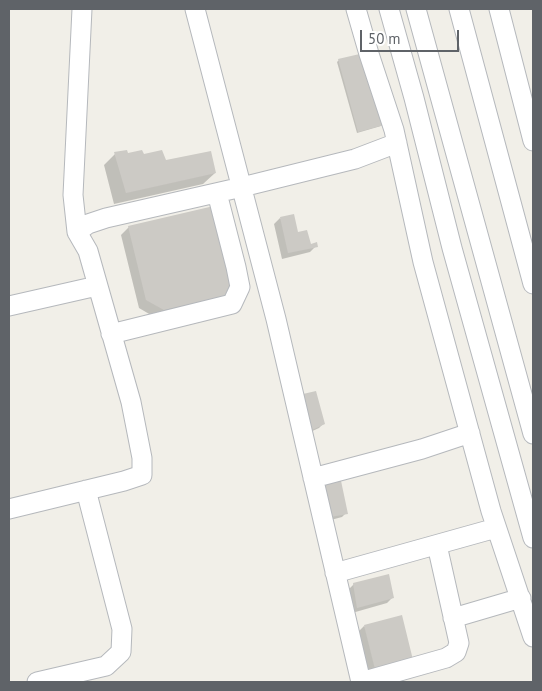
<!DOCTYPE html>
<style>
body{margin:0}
#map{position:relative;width:542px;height:691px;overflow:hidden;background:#f1efe8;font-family:"PT Sans",sans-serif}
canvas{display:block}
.frame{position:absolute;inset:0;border:10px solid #5f6368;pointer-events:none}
.scale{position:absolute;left:360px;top:30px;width:99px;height:22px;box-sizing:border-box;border:2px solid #5f6368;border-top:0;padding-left:6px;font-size:15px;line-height:18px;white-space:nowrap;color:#5f6368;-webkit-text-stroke:4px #fff;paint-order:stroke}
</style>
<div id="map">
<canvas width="542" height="691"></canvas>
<div class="frame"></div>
<div class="scale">50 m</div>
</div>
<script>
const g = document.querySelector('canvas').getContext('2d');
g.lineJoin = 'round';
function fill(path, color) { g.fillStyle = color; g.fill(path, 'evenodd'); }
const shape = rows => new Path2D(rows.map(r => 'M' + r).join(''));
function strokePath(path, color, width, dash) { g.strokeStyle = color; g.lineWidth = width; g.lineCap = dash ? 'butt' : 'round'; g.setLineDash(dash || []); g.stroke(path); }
const shadow = shape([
 [339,60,383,124,381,126,357,133,337,62],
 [115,154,144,155,215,173,203,184,114,204,104,165],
 [217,207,228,300,156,318,139,308,121,235,129,227],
 [280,218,310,245,316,246,310,252,282,259,274,224],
 [300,399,323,424,319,428,308,433],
 [318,486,346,513,342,517,327,521],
 [354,584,393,597,387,603,352,613,348,590],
 [364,626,411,660,369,674,358,632]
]);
const building = shape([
 [364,53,384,125,358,132,338,59],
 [127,150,128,153,142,150,144,154,162,150,166,160,211,151,216,173,126,193,114,152],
 [218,205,237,293,164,310,146,300,128,226],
 [294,214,298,232,307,230,311,244,317,242,318,247,288,253,280,217],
 [316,391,325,424,312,430,303,394],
 [340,476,348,514,330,517,321,481],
 [389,574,394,598,357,608,353,583],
 [402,615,413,660,375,669,364,625]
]);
const minor = shape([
 [195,9,276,319,361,682],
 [356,9,369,54,394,130,423,262,491,511,533,637],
 [389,9,414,98,452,248,533,538],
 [416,9,533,434],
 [459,9,533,284],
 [499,9,533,141],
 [77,232,73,195,82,9],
 [9,306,97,286],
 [111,334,232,304,240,287,236,267,217,193],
 [313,478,422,449,470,433],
 [9,509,124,481,142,475,142,458,131,402,88,251,77,232,88,224,106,218,242,187,355,159,397,143],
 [335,573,496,528],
 [453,618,521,598],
 [37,682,106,666,121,652,122,629,86,490],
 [361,682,446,658,456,652,459,643,437,545]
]);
fill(shadow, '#0003');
fill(building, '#cccac5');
strokePath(minor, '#b5b8bc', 21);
strokePath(minor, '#fff', 19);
</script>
